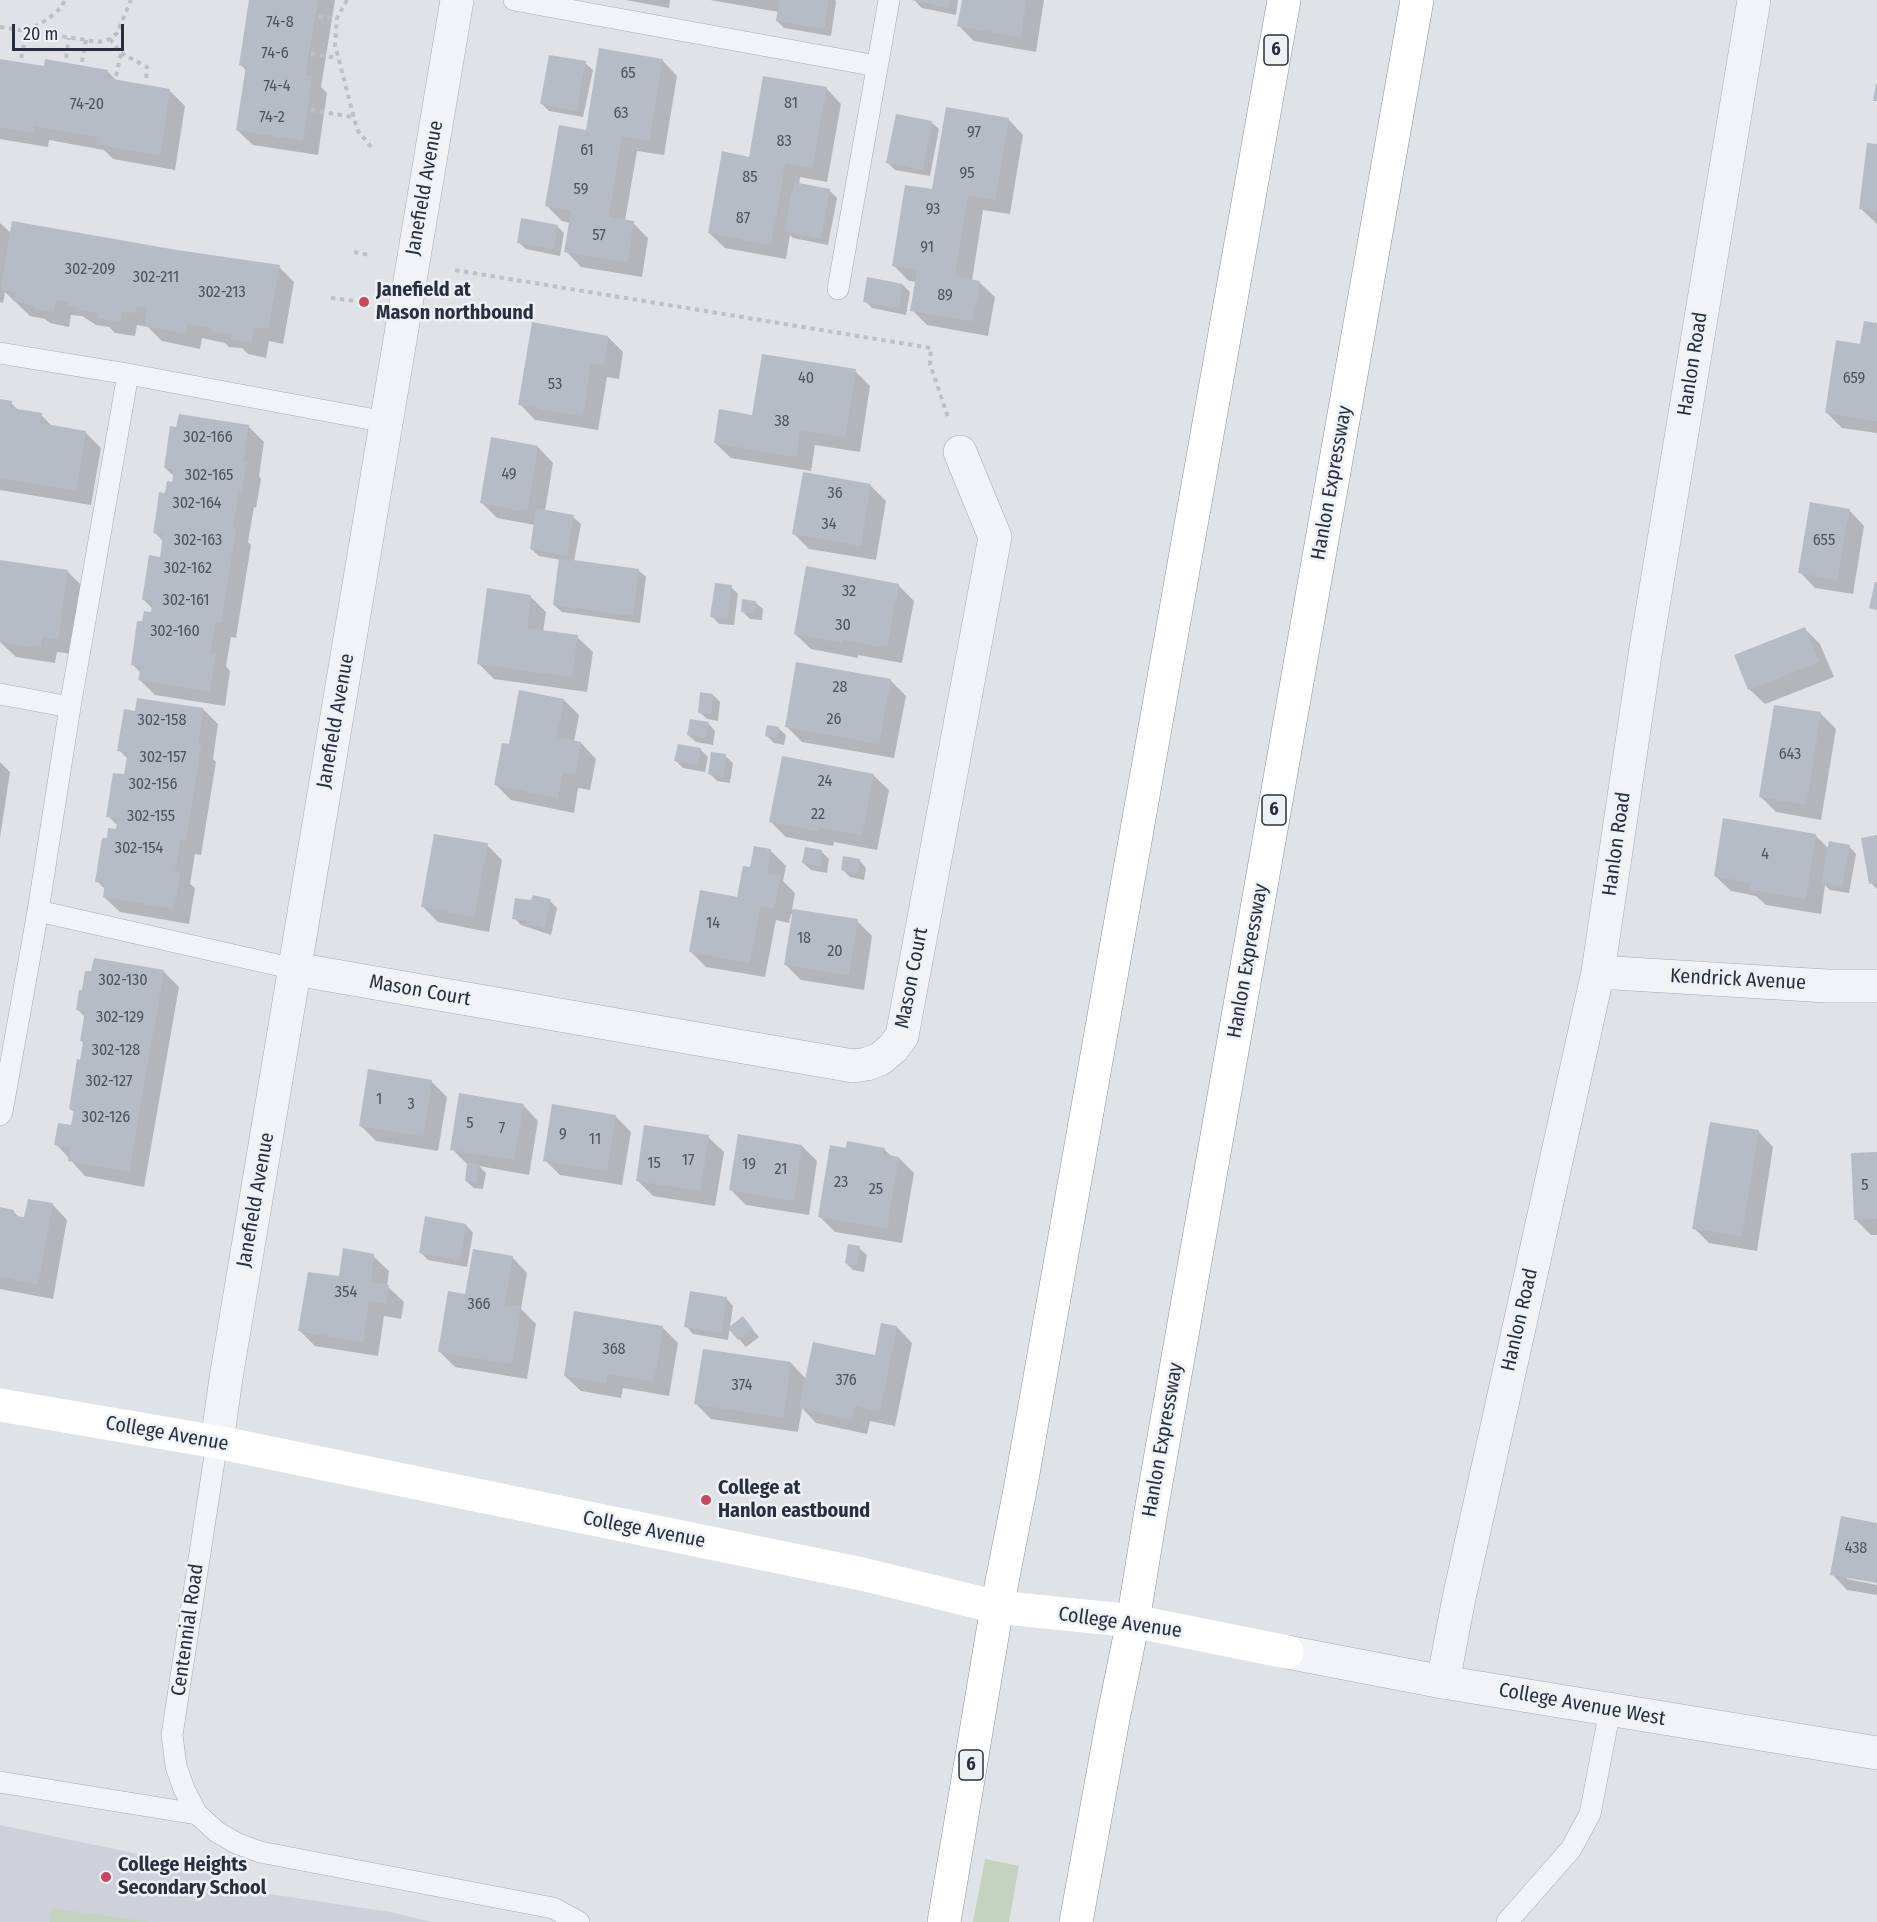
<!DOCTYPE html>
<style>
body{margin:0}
#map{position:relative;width:1877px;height:1922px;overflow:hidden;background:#dfe3e8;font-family:"Fira Sans Condensed",sans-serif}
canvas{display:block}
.scale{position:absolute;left:12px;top:24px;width:112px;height:27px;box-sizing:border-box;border:3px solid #28303f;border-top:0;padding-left:8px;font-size:18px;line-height:21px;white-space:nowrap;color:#28303f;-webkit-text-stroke:4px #eef1f6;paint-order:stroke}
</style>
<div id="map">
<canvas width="1877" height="1922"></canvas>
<div class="scale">20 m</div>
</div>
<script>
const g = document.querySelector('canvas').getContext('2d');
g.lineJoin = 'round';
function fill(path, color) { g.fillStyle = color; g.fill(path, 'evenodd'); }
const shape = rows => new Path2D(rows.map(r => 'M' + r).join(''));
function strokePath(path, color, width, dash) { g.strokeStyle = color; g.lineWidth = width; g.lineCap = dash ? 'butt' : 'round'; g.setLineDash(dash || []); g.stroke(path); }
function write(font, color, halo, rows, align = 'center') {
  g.font = font + ' "Fira Sans Condensed",sans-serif'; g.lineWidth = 5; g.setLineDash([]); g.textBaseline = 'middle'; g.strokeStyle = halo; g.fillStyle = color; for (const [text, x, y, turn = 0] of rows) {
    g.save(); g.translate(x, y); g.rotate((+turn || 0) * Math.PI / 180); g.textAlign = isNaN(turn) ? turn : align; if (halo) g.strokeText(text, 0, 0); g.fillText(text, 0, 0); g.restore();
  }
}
const built = shape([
 [0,1825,190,1865,236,1889,390,1912,432,1922,0,1922]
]);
const green = shape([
 [985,1859,1019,1866,1009,1922,973,1922],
 [52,1908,150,1922,49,1922]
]);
const shadow = shape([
 [251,0,335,0,321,87,327,93,318,155,253,145,237,130,246,70,240,64],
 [626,0,670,0,669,8],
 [710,0,835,0,836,2,831,36,784,28,777,21,779,12],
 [914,0,958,0,956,15,922,8],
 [963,0,1044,0,1036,52,974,41,959,26],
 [0,60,45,68,108,72,118,82,170,91,185,106,175,170,113,159,104,150,49,140,48,147,0,139],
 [662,60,677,76,664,155,637,151,625,221,633,223,648,238,642,277,581,267,566,251,570,223,562,221,547,206,587,132],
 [585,63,593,70,583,117,549,111,542,104],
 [826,88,841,104,827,182,800,177,799,185,830,191,837,198,828,245,793,238,790,235,786,259,725,248,709,233,750,159],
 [1008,119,1023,135,1010,214,983,210,972,281,979,282,995,297,988,336,927,325,912,310,916,282,909,281,893,265,934,191],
 [931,122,939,129,930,176,895,170,888,163],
 [1877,145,1877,224,1860,208],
 [0,223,12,234,177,252,279,267,294,282,283,344,269,341,266,358,248,354,242,348,229,347,225,343,202,338,200,349,162,341,148,327,137,325,135,336,115,333,109,327,96,325,82,316,71,315,69,327,50,323,45,319,30,316,5,292,3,303,0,302],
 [557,226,564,233,560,256,526,249,518,242],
 [903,285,910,292,906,315,872,308,865,301],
 [1877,325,1877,433,1842,428,1827,413,1861,346],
 [608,337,623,352,619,379,607,377,598,430,535,420,520,404],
 [855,371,870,386,860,452,815,445,811,471,731,458,715,443,754,416],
 [0,401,11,403,19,411,41,415,53,427,85,432,101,448,91,505,0,490],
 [249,427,264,442,259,476,261,479,256,508,254,507,248,542,251,545,236,638,231,637,226,666,230,671,225,706,155,695,140,680,141,673,132,664,144,623,153,614,153,609,143,599,161,559,164,542,155,533,166,495,174,484,175,477,165,468],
 [538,447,553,463,545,511,573,517,581,524,574,561,638,570,646,577,640,623,562,612,554,605,561,560,539,556,531,549,535,525,497,518,482,503],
 [871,486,886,501,876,560,809,549,794,534],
 [1849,510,1864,526,1853,594,1815,588,1800,572],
 [0,561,68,572,83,587,73,654,57,652,55,663,16,657,0,642],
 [898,585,914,601,902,663,858,655,858,658,811,649,795,634],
 [731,587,738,594,734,625,719,624,712,616],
 [530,596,546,612,543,632,577,637,593,652,587,692,494,679,478,663],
 [755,602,763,609,762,620,750,619,742,611],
 [1805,629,1820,644,1834,677,1765,704,1749,689],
 [890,680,906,696,894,758,802,742,786,726],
 [713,695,720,702,718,721,707,719,699,712],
 [564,700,579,715,574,742,581,743,596,759,590,790,578,788,574,813,511,800,496,785,510,746],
 [203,709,218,724,213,759,216,762,201,855,195,854,190,884,195,888,189,924,120,912,104,897,105,889,97,881,108,840,117,831,118,826,108,816,125,776,128,759,119,750,136,713],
 [1820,713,1836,729,1821,820,1776,812,1761,797],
 [708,723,715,731,713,745,696,742,688,735],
 [778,728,786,735,784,745,774,743,767,736],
 [700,749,708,757,705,772,683,768,676,761],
 [725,756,733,763,730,783,717,781,709,773],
 [0,762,10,772,0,838],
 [873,775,889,790,877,850,834,842,833,846,786,837,771,822],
 [1816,836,1829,849,1849,846,1856,854,1849,893,1830,890,1825,885,1821,914,1766,905,1756,896,1731,891,1715,876],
 [1877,837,1877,889,1871,883],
 [487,845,502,860,489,932,438,922,423,907],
 [771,851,786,866,783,881,795,893,792,910,857,921,872,936,864,990,801,980,786,965,794,915,791,914,789,923,776,920,765,977,706,967,691,952,738,898,751,869],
 [822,852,829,859,827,873,811,870,803,863],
 [859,860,866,868,864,880,850,877,843,870],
 [550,901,557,908,551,935,521,925,514,918],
 [95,959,164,972,179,987,144,1187,85,1176,56,1144,73,1127,75,1113,70,1109,85,1044,81,1041,85,1017,77,1009,92,973],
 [431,1081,447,1097,438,1151,376,1141,360,1125],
 [523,1105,538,1121,529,1175,479,1166,486,1173,483,1189,474,1188,466,1181,467,1164,452,1149],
 [615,1116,631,1132,622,1185,560,1175,545,1160],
 [1758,1131,1773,1147,1757,1251,1709,1243,1694,1228],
 [708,1137,724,1152,715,1206,653,1196,637,1180],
 [802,1146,817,1161,809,1215,746,1205,731,1190],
 [884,1149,892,1157,899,1158,914,1173,902,1243,835,1232,820,1217,847,1150],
 [1877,1154,1877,1235,1871,1235,1855,1219],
 [52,1204,67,1220,53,1299,0,1289,0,1208,13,1211,20,1218,26,1219],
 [466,1225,473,1233,467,1267,428,1260,420,1252],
 [859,1248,867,1255,864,1272,853,1270,846,1263],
 [373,1256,389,1271,387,1286,404,1302,401,1319,384,1316,378,1356,315,1346,300,1331,340,1278],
 [512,1257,527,1273,521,1309,536,1324,527,1379,455,1367,439,1351,466,1296],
 [726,1298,733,1306,728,1340,693,1334,686,1326],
 [743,1318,759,1337,746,1347,730,1329],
 [662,1327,678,1343,669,1396,623,1388,621,1398,581,1391,565,1376],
 [897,1327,912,1343,895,1426,870,1421,867,1434,816,1423,802,1408,798,1432,711,1419,696,1404,791,1363,807,1380,876,1357],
 [1877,1525,1877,1582,1847,1576,1847,1579,1877,1585,1877,1595,1847,1590,1832,1574]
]);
const building = shape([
 [249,0,318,0,305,75,312,76,303,141,236,130,246,66,239,65],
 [779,0,829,0,824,29,776,21],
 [911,0,950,0,949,8],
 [962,0,1026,0,1021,37,957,26],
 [599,48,663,59,649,141,622,136,609,217,634,221,627,262,564,252,571,211,545,206,559,125,586,130],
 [549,55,586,61,576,111,540,104],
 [0,59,44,66,45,59,108,70,107,78,170,89,160,156,96,144,97,137,34,126,33,133,0,127],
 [763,76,827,87,812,168,785,163,771,245,708,233,722,151,749,157],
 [1876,84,1877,84,1877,101,1873,101],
 [946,107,1009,118,995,200,968,195,955,276,980,281,973,321,910,311,917,270,892,266,905,185,932,189],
 [896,114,932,121,923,170,886,163],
 [1867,143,1877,144,1877,212,1859,209],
 [794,182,830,189,821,239,784,231],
 [521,218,558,225,553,249,517,243],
 [12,221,177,250,280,265,268,329,254,327,251,343,231,339,232,334,212,332,212,328,187,324,185,334,145,326,147,308,136,306,135,313,122,311,120,322,98,318,98,313,79,310,80,307,68,305,68,302,56,300,54,312,33,308,33,305,13,301,16,292,1,290],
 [867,277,903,284,899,308,863,302],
 [1864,321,1877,323,1877,421,1825,413,1836,340,1860,344],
 [532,322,608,336,604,365,591,363,583,416,518,405],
 [762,354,856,369,845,437,800,430,796,457,714,443,719,409,752,415],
 [0,399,12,401,11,408,42,413,40,423,86,431,76,491,0,478],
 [179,414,249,425,243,462,247,462,241,494,239,493,233,528,236,528,221,623,215,622,210,654,216,654,210,692,138,680,141,666,131,665,137,621,142,621,144,611,151,612,153,601,142,600,149,555,160,557,163,535,153,533,156,515,159,492,165,493,167,481,172,482,174,469,164,468,170,426,176,427],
 [491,437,538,446,527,512,480,503],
 [803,472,871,484,861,546,792,534],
 [1810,502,1850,509,1837,580,1798,573],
 [536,508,574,515,567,556,530,549],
 [559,558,639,569,633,616,553,605],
 [0,560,68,570,58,639,42,637,40,648,0,642],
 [806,566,899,584,887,648,843,640,842,643,794,634],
 [1875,582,1877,582,1877,610,1869,608],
 [715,583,732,585,727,619,710,617],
 [487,588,531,595,527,628,578,635,572,677,477,664],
 [742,599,756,601,755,613,741,612],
 [1805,627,1819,662,1748,690,1734,655],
 [796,662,891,679,879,744,785,727],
 [519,690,564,699,557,737,581,742,575,776,563,773,558,798,494,785,502,743,509,744],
 [700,692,713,694,711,714,698,713],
 [137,698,203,708,198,744,201,745,186,840,180,840,175,871,180,872,174,909,103,897,105,883,95,882,102,838,107,838,108,828,116,829,118,818,106,817,113,773,124,774,128,752,117,751,124,709,135,711],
 [1774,705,1821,712,1806,805,1759,797],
 [690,719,709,722,706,738,687,735],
 [767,725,779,727,777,738,765,736],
 [678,744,701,748,698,765,674,761],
 [711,752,726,754,723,777,708,774],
 [782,756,874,774,862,836,819,827,818,831,769,822],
 [1723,818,1816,834,1806,899,1749,890,1750,883,1714,876],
 [434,834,488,843,474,917,421,907],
 [1877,835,1877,882,1869,884,1861,838],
 [1829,841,1850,845,1842,887,1821,883],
 [754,846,771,849,767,874,781,876,774,908,760,906,750,963,689,952,700,890,737,897,743,866,750,867],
 [805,847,822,850,820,866,802,863],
 [843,856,860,859,857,874,841,870],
 [533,895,551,899,544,928,526,924,527,921,512,919,515,898,531,900],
 [793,909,858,919,849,975,784,965],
 [94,958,164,970,129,1172,68,1161,70,1147,54,1145,58,1123,71,1125,74,1110,69,1109,77,1059,80,1060,83,1042,80,1041,85,1011,76,1010,79,990,82,990,85,971,91,971],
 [368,1069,432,1080,423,1136,359,1126],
 [459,1093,524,1104,514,1160,450,1150],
 [552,1104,616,1115,607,1171,543,1161],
 [1710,1122,1759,1130,1742,1236,1692,1229],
 [644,1125,709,1135,700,1191,636,1181],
 [738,1134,802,1145,794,1201,729,1190],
 [847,1141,885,1148,883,1154,899,1157,887,1229,818,1217,830,1145,846,1148],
 [1877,1152,1877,1219,1854,1220,1851,1153],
 [467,1163,479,1164,476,1182,465,1181],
 [28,1199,53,1203,38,1284,0,1277,0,1207,14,1210,13,1216,24,1217],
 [425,1216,466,1224,460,1260,419,1253],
 [848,1244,860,1246,857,1266,845,1263],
 [343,1248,374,1254,371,1282,389,1285,386,1304,369,1301,363,1342,298,1331,308,1272,339,1276],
 [473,1249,513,1256,505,1304,521,1307,512,1364,438,1352,448,1291,465,1294],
 [690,1291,727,1297,721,1333,684,1327],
 [574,1311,663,1326,654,1381,608,1374,606,1383,564,1376],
 [743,1316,753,1329,738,1340,728,1328],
 [881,1323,897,1326,880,1411,855,1406,852,1420,799,1408,813,1342,875,1355],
 [703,1349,791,1362,783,1418,694,1404],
 [1841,1516,1877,1523,1877,1583,1830,1575]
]);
const path = shape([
 [347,0,337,18,335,45,355,122,358,131,372,148],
 [318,17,337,18],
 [0,27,99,42,110,39,117,33,131,0],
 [110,39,121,53,147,67,146,80],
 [311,54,338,58],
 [21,58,27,31,48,19,61,8,65,0],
 [66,58,69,38],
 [82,62,86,40],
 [116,76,121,53],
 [311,110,353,117],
 [354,252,369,255],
 [455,270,931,348,930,364,949,420],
 [331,298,364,302]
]);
const service = shape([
 [514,0,877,66],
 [838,289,889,0],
 [0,353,128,374,386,422],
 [0,694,70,707],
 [38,911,295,969],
 [0,1115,2,1112,38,911,70,707,128,374],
 [0,1782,197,1814,217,1832,236,1843,260,1852,553,1908,579,1922],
 [197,1814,184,1789,176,1766,172,1735,217,1442],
 [1507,1922,1571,1849,1590,1814,1610,1710]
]);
const minor = shape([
 [295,969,853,1066,867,1064,880,1059,893,1048,902,1036,995,537,960,452],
 [1598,972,1827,986,1877,986],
 [217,1442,226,1378,457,0],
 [1443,1682,1459,1598,1598,972,1646,648,1754,0]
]);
const tertiary = shape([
 [1287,1652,1443,1682,1877,1753]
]);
const secondary = shape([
 [0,1405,217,1442,862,1574,997,1607,1133,1621,1287,1652]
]);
const trunk = shape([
 [944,1922,997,1607,1020,1490,1284,0],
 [1076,1922,1113,1719,1133,1621,1151,1511,1417,0]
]);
const markers = [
 [364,302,6,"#cc4559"],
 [706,1500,6,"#cc4559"],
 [106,1877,6,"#cc4559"]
];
const numberNames = [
 ["74-8",280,23],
 ["74-6",275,54],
 ["65",628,74],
 ["74-4",277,87],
 ["81",791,104],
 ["74-20",87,105],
 ["63",621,114],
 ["74-2",272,118],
 ["97",974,133],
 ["83",784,142],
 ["61",587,151],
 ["95",967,174],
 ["85",750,178],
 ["59",581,190],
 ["93",933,210],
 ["87",743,219],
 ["57",599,236],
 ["91",927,248],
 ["302-209",90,270],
 ["302-211",156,278],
 ["302-213",222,293],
 ["89",945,296],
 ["40",806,379],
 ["659",1854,379],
 ["53",555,385],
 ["38",782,422],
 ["302-166",208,438],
 ["49",509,475],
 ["302-165",209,476],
 ["36",835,494],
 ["302-164",197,504],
 ["34",829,525],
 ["302-163",198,541],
 ["655",1824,541],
 ["302-162",188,569],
 ["32",849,592],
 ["302-161",186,601],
 ["30",843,626],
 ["302-160",175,632],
 ["28",840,688],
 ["26",834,720],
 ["302-158",162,721],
 ["643",1790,755],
 ["302-157",163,758],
 ["24",825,782],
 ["302-156",153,785],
 ["22",818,815],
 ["302-155",151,817],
 ["302-154",139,849],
 ["4",1765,855],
 ["14",713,924],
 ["18",804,939],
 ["20",835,952],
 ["302-130",123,981],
 ["302-129",120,1018],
 ["302-128",116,1051],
 ["302-127",109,1082],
 ["1",379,1100],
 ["3",411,1105],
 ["302-126",106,1118],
 ["5",470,1124],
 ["7",502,1129],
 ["9",563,1135],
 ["11",595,1140],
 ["17",688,1161],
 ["15",654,1164],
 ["19",749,1165],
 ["21",781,1170],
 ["23",841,1183],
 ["5",1865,1186],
 ["25",876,1190],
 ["354",346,1293],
 ["366",479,1305],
 ["368",614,1350],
 ["376",846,1381],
 ["374",742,1386],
 ["438",1856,1549]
];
const shields = [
 [1276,50,24],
 [1274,810,24],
 [971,1765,24]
];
const shieldNames = [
 ["6",1276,50],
 ["6",1274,810],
 ["6",971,1765]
];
const streetNames = [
 ["Janefield Avenue",425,188,-80],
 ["Hanlon Road",1693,364,-81],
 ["Hanlon Expressway",1332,483,-80],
 ["Janefield Avenue",336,721,-80],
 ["Hanlon Road",1617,844,-82],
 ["Hanlon Expressway",1248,961,-80],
 ["Mason Court",912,978,-79],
 ["Kendrick Avenue",1738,980,3],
 ["Mason Court",420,991,10],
 ["Janefield Avenue",256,1200,-80],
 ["Hanlon Road",1520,1320,-77],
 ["College Avenue",167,1434,10],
 ["Hanlon Expressway",1163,1440,-80],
 ["College Avenue",644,1530,11],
 ["College Avenue",1120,1623,8],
 ["Centennial Road",188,1630,-82],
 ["College Avenue West",1582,1705,10]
];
const poiNames = [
 ["Janefield at",376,290],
 ["Mason northbound",376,313],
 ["College at",718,1488],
 ["Hanlon eastbound",718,1511],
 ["College Heights",118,1865],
 ["Secondary School",118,1888]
];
fill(built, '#cdd2da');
fill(green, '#c5d2c0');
fill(shadow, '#0003');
fill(building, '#b6bcc5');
strokePath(service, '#a4aab2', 22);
strokePath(minor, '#a4aab2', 34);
strokePath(tertiary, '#a4aab2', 34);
strokePath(trunk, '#87909f', 34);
strokePath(path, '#bdc0c6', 4, [4.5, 4.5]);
strokePath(service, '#f2f3f6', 21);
strokePath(minor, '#f2f3f6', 33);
strokePath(tertiary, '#f2f3f6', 33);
strokePath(secondary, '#fff', 33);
strokePath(trunk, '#fff', 33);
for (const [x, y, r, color] of markers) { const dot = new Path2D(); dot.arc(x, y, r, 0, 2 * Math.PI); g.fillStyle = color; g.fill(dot); strokePath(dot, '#eef1f6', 2); }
write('16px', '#4c5360', null, numberNames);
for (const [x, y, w] of shields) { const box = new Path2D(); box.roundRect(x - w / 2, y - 15, w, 30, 4.5); g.fillStyle = '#eef1f6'; g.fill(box); strokePath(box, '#28303f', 1.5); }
write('bold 18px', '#28303f', null, shieldNames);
write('20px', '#28303f', '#eef1f6', streetNames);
write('bold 20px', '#28303f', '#eef1f6', poiNames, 'left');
</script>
